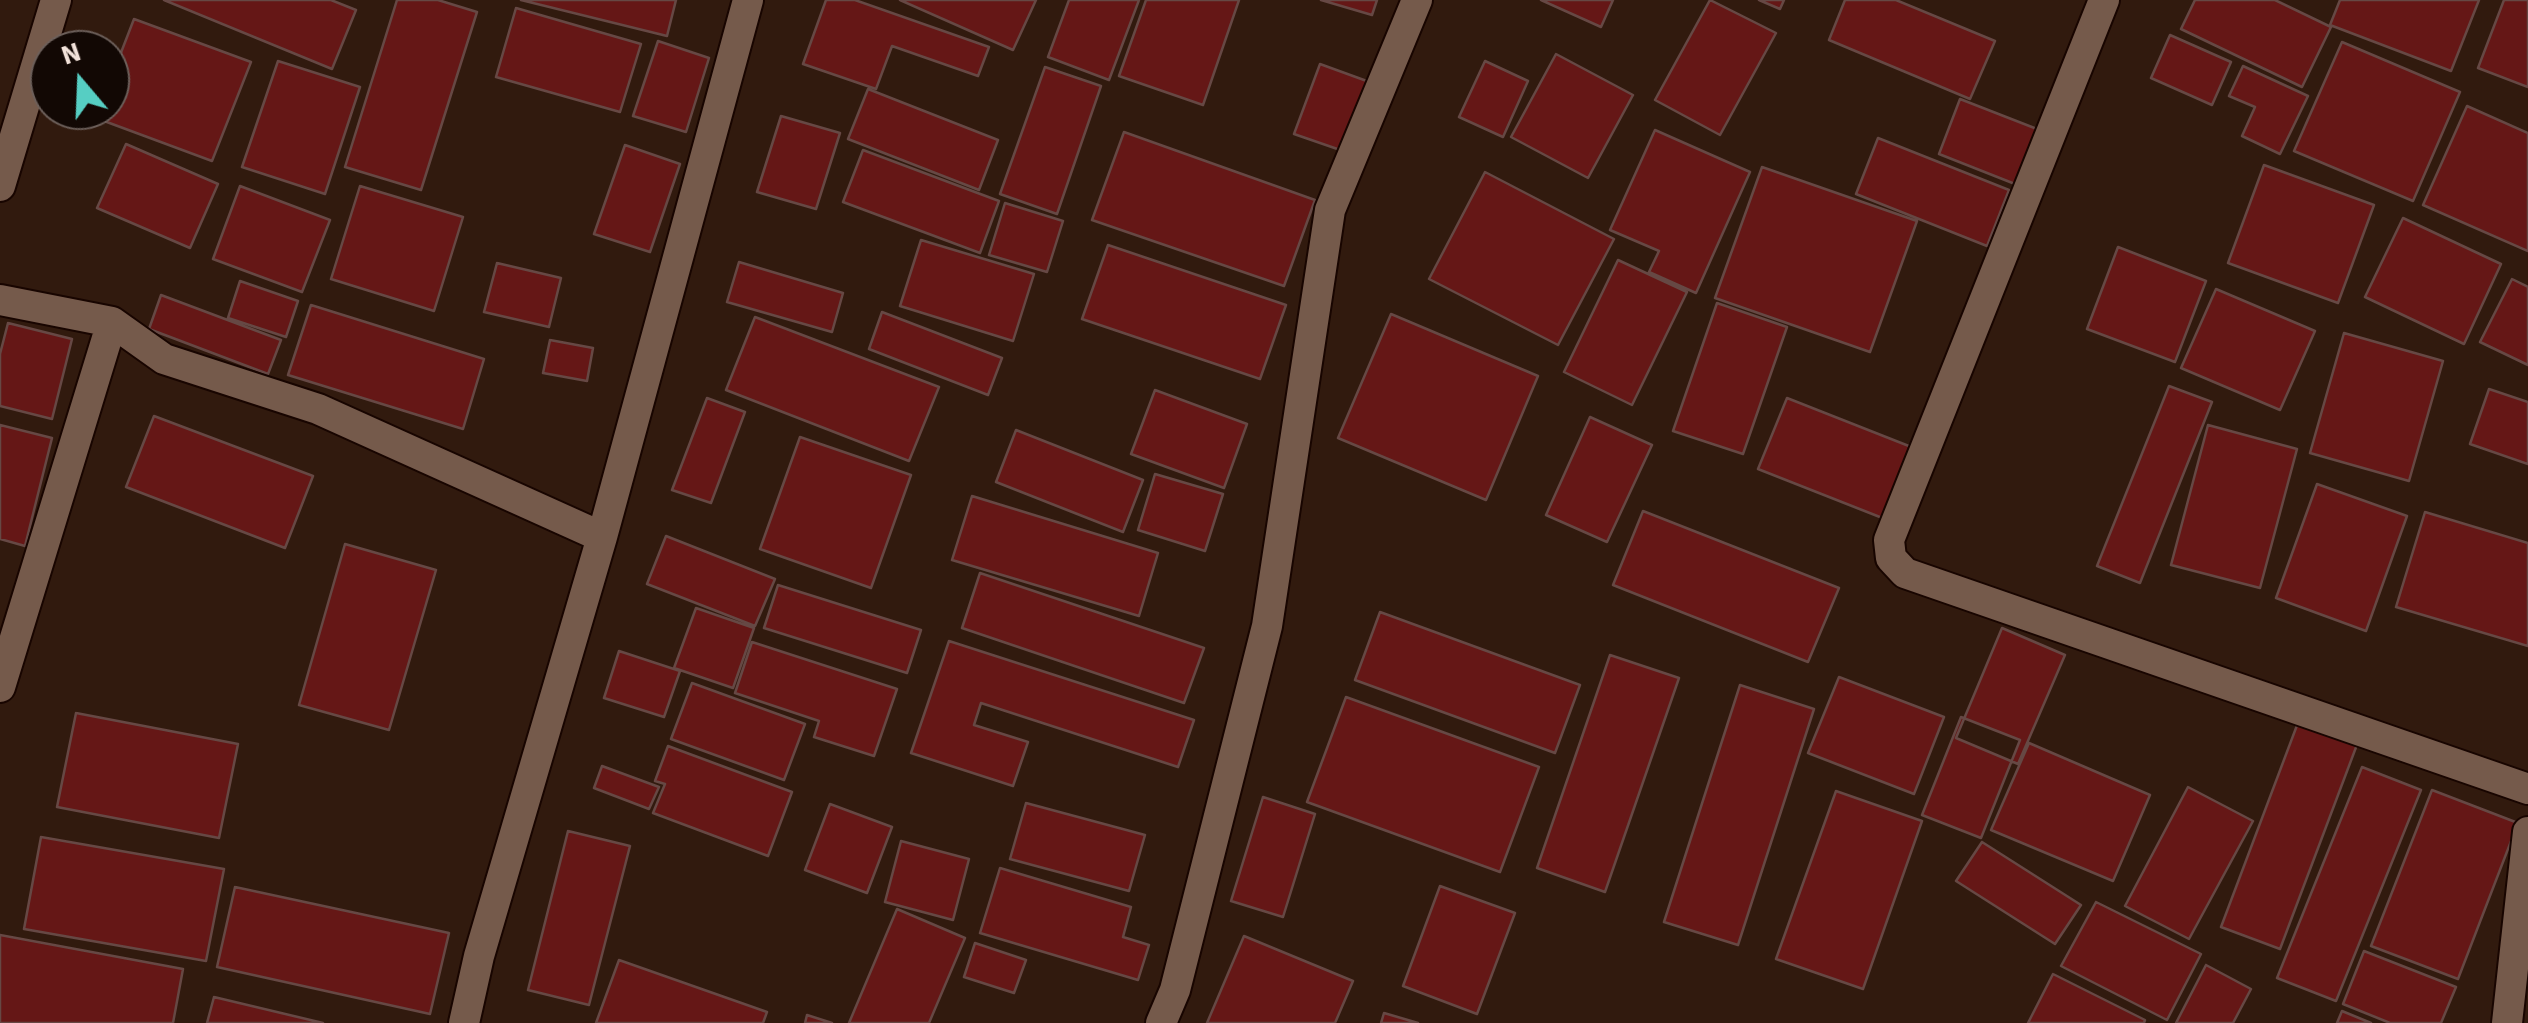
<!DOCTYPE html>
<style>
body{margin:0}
#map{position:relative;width:2528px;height:1023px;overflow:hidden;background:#311a0e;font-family:"Source Sans 3",sans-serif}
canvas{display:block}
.north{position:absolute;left:30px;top:30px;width:100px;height:100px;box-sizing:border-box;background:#120804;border:2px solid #6c5f5a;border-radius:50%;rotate:341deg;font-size:28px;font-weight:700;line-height:40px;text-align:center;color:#f2e2da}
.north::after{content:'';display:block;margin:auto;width:35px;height:45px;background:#56cec3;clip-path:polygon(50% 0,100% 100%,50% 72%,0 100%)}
</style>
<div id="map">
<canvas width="2528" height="1023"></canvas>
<div class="north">N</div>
</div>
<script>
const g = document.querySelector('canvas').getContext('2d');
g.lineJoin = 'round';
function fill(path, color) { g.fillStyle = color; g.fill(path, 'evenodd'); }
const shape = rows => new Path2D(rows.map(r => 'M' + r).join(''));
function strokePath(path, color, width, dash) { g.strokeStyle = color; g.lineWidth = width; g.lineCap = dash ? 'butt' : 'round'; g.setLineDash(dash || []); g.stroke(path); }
const building = shape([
 [164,0,331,0,356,10,332,69,164,0],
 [397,0,438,0,477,12,421,190,345,167,397,0],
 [521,0,676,0,667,36,521,0],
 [826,0,855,0,989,47,978,76,892,46,876,89,803,64,826,0],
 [900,0,1036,0,1013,50,900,0],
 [1069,0,1139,0,1109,80,1048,57,1069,0],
 [1146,0,1239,0,1203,105,1119,76,1146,0],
 [1321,0,1377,0,1372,15,1321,0],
 [1541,0,1613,0,1601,27,1541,0],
 [1710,0,1776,33,1720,135,1655,100,1710,0],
 [1759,0,1784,0,1780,9,1759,0],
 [1845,0,1896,0,1995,41,1970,99,1829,40,1845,0],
 [2195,0,2275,0,2331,27,2302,87,2181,29,2195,0],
 [2340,0,2479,0,2451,71,2330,25,2340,0],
 [2504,0,2528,0,2528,87,2478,68,2504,0],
 [516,8,641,44,620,112,496,77,516,8],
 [134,19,251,62,212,161,96,118,99,110,110,110,110,81,134,19],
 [2170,35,2231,62,2212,105,2151,78,2170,35],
 [658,41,709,58,686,132,633,116,658,41],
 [2342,42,2460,92,2413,201,2294,151,2342,42],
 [1556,54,1633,95,1588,178,1511,137,1556,54],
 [278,61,360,87,325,194,242,167,278,61],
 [1485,61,1528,81,1503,137,1459,117,1485,61],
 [1320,64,1375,84,1349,153,1294,134,1320,64],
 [2243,66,2308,96,2280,154,2242,136,2255,107,2229,96,2243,66],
 [1045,67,1101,86,1057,214,1000,194,1045,67],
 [868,89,998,140,979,190,848,139,868,89],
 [1960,99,2037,129,2015,184,1939,154,1960,99],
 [2467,106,2528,133,2528,251,2423,205,2467,106],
 [781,116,840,133,816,209,757,192,781,116],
 [1655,130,1750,172,1696,293,1649,272,1659,251,1610,230,1655,130],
 [1124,132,1315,200,1284,286,1092,220,1124,132],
 [1878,138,2009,190,1987,246,1856,194,1878,138],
 [126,144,218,184,190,248,97,208,126,144],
 [625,145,680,164,650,252,594,234,625,145],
 [863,150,999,201,980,253,843,202,863,150],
 [2264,165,2374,205,2338,303,2228,263,2264,165],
 [1762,167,1917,221,1870,352,1715,298,1762,167],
 [1485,172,1614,239,1558,345,1429,279,1485,172],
 [240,186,330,220,302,292,213,259,240,186],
 [360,186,463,217,434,311,331,279,360,186],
 [1005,203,1063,221,1047,272,989,255,1005,203],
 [2403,218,2501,264,2464,344,2365,297,2403,218],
 [921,240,1034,274,1013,341,900,306,921,240],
 [1108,245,1286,305,1260,379,1082,319,1108,245],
 [2118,247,2206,281,2175,362,2087,329,2118,247],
 [1618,260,1687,292,1632,405,1564,372,1618,260],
 [739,262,843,293,832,332,727,302,739,262],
 [497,263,561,278,549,327,484,312,497,263],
 [2512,279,2528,287,2528,365,2480,342,2512,279],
 [240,281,298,301,286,337,228,318,240,281],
 [2216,289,2315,331,2280,410,2181,368,2216,289],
 [161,295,281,340,268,374,149,329,161,295],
 [1717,303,1787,327,1743,454,1673,431,1717,303],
 [311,305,484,359,463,429,288,375,311,305],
 [882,312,1002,358,988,395,869,349,882,312],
 [1391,314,1538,376,1486,500,1338,438,1391,314],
 [755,317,939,387,909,461,726,390,755,317],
 [8,323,72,339,52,419,0,406,0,354,8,323],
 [2344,333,2443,361,2409,481,2310,453,2344,333],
 [550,340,593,348,587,381,543,373,550,340],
 [2169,386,2212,402,2140,583,2097,566,2169,386],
 [2489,389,2528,402,2528,464,2470,444,2489,389],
 [1155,390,1247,424,1224,488,1131,454,1155,390],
 [707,398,745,412,711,503,672,490,707,398],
 [1787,398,1919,450,1890,521,1758,469,1787,398],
 [154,416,313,476,285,548,126,487,154,416],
 [1590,417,1652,445,1607,542,1546,515,1590,417],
 [0,425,52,438,25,546,0,539,0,425],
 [2208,425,2297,449,2260,588,2171,565,2208,425],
 [1016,430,1143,480,1123,532,996,482,1016,430],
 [800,437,911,475,871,588,760,549,800,437],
 [1155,474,1223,494,1205,551,1138,530,1155,474],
 [2317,484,2407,516,2366,631,2276,598,2317,484],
 [972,496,1158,553,1139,616,952,560,972,496],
 [1643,511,1839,588,1808,662,1613,585,1643,511],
 [2425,512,2528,543,2528,646,2396,607,2425,512],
 [666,536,775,579,755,626,647,584,666,536],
 [345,544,436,570,389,730,299,705,345,544],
 [980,573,1204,648,1184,703,962,628,980,573],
 [778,585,921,630,907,673,764,628,778,585],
 [696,608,754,628,733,688,674,668,696,608],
 [1380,612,1580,685,1555,753,1355,680,1380,612],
 [2002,628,2065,655,2018,764,1956,738,2002,628],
 [949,641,1194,720,1178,767,981,703,974,725,1028,742,1013,786,911,753,949,641],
 [752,642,897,689,874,756,814,737,819,721,735,693,752,642],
 [619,651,680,671,664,717,604,698,619,651],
 [1610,655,1679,678,1605,892,1537,868,1610,655],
 [1839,677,1944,717,1914,794,1808,753,1839,677],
 [692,683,805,724,784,780,671,739,692,683],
 [1740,685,1814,709,1738,945,1664,922,1740,685],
 [1346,697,1539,767,1500,872,1307,802,1346,697],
 [76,713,238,744,219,838,57,807,76,713],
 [1961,717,2020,740,1981,838,1922,815,1961,717],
 [2299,720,2358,742,2280,949,2221,927,2299,720],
 [2029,743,2150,795,2113,881,1991,830,2029,743],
 [668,746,792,792,768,856,653,813,665,784,655,781,668,746],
 [602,766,659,787,649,809,594,788,602,766],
 [2362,767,2421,790,2336,1001,2277,978,2362,767],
 [2188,787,2253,821,2189,939,2125,906,2188,787],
 [2432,790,2518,823,2458,979,2371,946,2432,790],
 [1836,791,1922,821,1863,989,1776,959,1836,791],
 [1263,797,1315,814,1283,917,1231,901,1263,797],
 [1026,803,1145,835,1129,891,1010,859,1026,803],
 [830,804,892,827,867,893,805,870,830,804],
 [568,831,630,846,589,1005,528,990,568,831],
 [41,837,224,869,206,961,24,929,41,837],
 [901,841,969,859,953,920,885,902,901,841],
 [1982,842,2081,905,2055,944,1956,881,1982,842],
 [1000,868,1131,907,1123,937,1149,945,1138,980,980,933,1000,868],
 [1440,886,1515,913,1477,1014,1403,986,1440,886],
 [235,887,449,933,430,1014,217,967,235,887],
 [2096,902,2201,954,2167,1020,2061,966,2096,902],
 [897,909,965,938,929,1023,849,1023,897,909],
 [0,935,183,969,173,1023,0,1023,0,935],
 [1244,936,1353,981,1335,1023,1207,1023,1244,936],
 [975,943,1026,960,1014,993,964,977,975,943],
 [2364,951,2456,987,2441,1023,2390,1023,2343,1004,2364,951],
 [619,960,767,1012,763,1023,596,1023,619,960],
 [2206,965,2251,989,2233,1023,2176,1023,2206,965],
 [2053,974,2145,1020,2144,1023,2028,1023,2053,974],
 [214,997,323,1023,207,1023,214,997],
 [2342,1011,2371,1023,2337,1023,2342,1011],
 [1384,1013,1418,1023,1381,1023,1384,1013],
 [807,1015,832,1023,805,1023,807,1015]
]);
const minor = shape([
 [2104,0,1889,540,1891,558,1905,573,2528,789],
 [0,186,56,0],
 [0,300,112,322,164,359,318,409,602,537],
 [0,687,112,322],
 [464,1023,479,956,602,537,748,0],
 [1161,1023,1175,990,1267,626,1330,210,1417,0],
 [2507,1023,2528,832]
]);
fill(building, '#651716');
strokePath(building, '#664844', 2.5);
strokePath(minor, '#180500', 34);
strokePath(minor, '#755a4b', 30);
</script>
